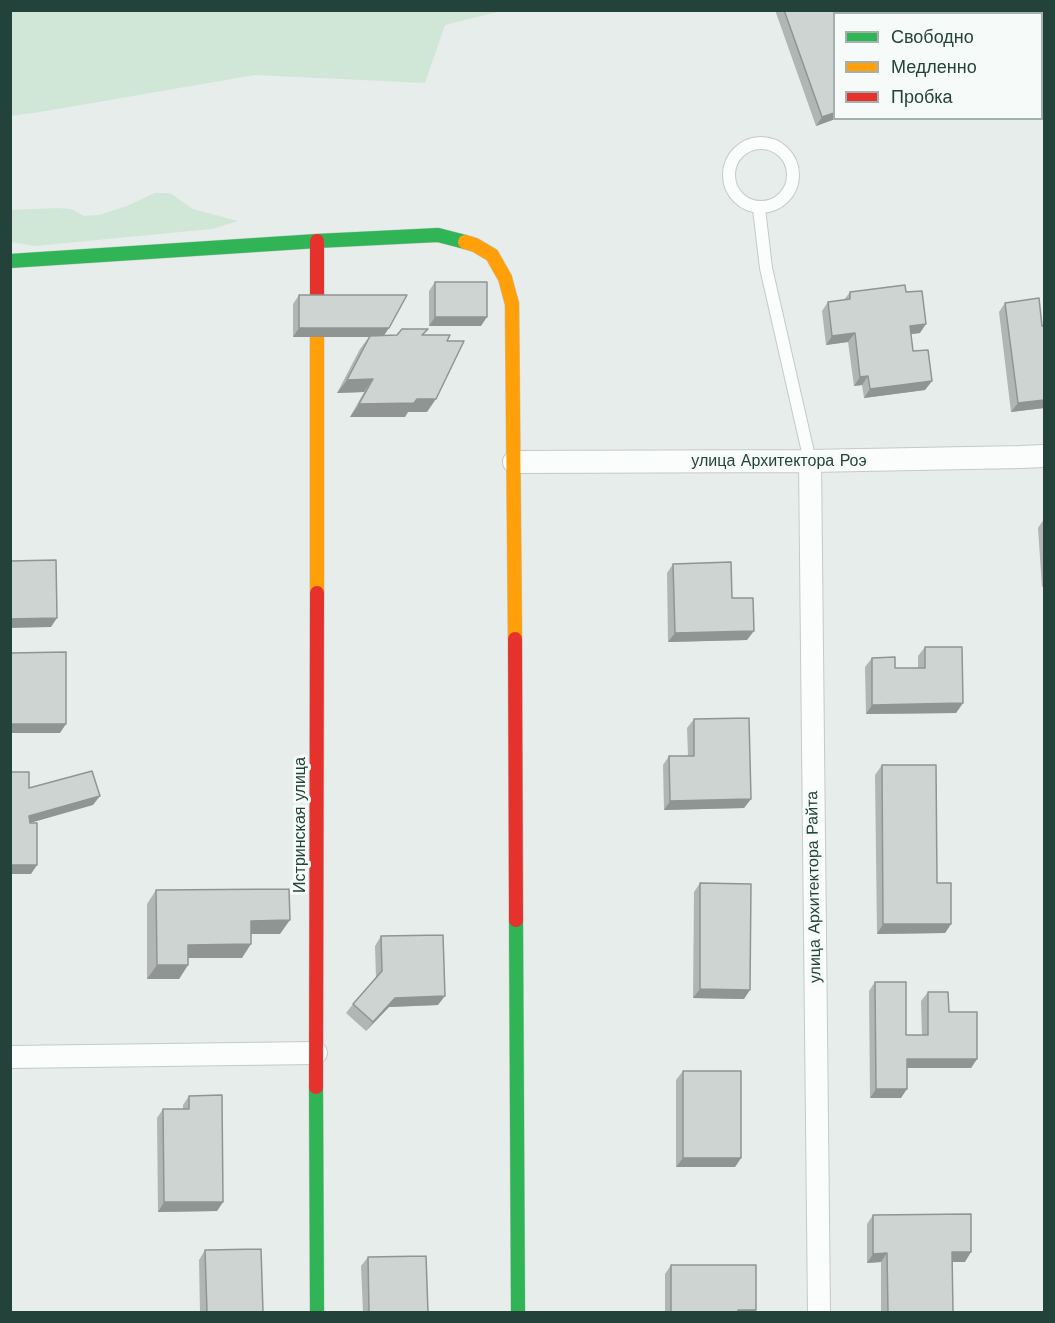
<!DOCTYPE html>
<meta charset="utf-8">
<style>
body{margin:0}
#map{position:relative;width:1055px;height:1323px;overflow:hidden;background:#e7edea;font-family:"Work Sans",sans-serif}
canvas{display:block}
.frame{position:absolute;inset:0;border:12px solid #23423a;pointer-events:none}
.legend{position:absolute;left:833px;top:12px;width:210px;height:108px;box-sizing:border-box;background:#f6fbf9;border:2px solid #a2b1ad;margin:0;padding:8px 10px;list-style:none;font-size:18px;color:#23423a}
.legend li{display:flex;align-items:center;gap:12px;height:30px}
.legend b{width:30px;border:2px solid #a2b1ad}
</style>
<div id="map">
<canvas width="1055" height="1323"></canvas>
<div class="frame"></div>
<ul class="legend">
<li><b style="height:8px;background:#30b455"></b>Свободно</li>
<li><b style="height:8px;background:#ff9f0a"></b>Медленно</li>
<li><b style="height:8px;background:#e5322d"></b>Пробка</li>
</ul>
</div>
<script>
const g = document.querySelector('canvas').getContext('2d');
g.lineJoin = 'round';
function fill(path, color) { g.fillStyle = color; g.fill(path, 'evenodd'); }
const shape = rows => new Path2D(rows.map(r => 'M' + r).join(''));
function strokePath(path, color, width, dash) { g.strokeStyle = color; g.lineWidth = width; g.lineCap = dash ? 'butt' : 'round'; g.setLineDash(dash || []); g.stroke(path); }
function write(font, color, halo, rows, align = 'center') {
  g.font = font + ' "Work Sans",sans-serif'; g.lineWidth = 6; g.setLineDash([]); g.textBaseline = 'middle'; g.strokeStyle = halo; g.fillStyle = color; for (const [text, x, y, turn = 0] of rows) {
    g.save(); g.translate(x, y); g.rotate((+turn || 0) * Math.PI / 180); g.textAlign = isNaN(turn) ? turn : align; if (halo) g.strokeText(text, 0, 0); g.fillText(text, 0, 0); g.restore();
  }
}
const green = shape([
 [10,11,11,10,502,11,445,25,425,83,255,75,40,112,11,116],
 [1006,11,1044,11,1044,88,1042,82,1042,14,1007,13],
 [155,193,170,193,193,209,238,221,212,229,35,246,11,242,11,210,57,208,71,209,84,216,99,215,127,206]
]);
const lane = shape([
 '729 175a32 32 0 1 1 64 0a32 32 0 1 1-64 0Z',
 [759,209,766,268,810,461]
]);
const street = shape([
 [810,461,819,1312],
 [514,462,810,461,1021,457,1044,456],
 [10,1057,316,1053]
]);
const fast = shape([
 [10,261,317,241,438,235,465,242],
 [516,920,518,1312],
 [316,1087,317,1312]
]);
const slow = shape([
 [465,242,475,245,492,255,505,278,512,304,515,639],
 [317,593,317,337]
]);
const jam = shape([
 [317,241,317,304],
 [515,639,516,920],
 [316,1087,317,593]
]);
const wall = shape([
 [775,10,840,10,834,118,838,118,816,126],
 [435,282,481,326,429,326,429,291],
 [850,292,906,292,920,333,911,334,913,351,932,381,925,390,864,398,862,385,854,386,848,342,826,345,822,311,828,302,844,300],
 [299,295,384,335,397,335,428,329,423,335,447,341,427,412,408,412,405,417,350,417,364,392,337,393,360,349,369,337,293,337,293,304],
 [1005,303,1042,326,1044,408,1011,412,999,312],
 [1044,519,1044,586,1042,587,1038,528],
 [673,564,732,598,747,640,668,642,667,573],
 [925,647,963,703,956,713,866,714,865,667,872,658,895,668,918,668,918,656],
 [694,719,751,799,744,808,664,810,663,765,669,756,688,756,687,728],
 [882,765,937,883,951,924,945,933,877,934,875,775],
 [700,883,744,999,693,998,694,892],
 [156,890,280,934,251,934,242,958,188,958,188,965,179,979,147,979,147,904],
 [381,936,438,1005,389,1007,366,1031,346,1013,353,1004,376,978,375,946],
 [875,982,906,1035,922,1035,921,1001,928,992,949,1012,977,1059,971,1068,907,1068,901,1098,870,1098,869,991],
 [683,1071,741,1158,735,1167,676,1167,676,1080],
 [189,1096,223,1202,217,1211,158,1212,157,1118,163,1109,183,1109,183,1105],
 [873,1215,965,1262,953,1262,953,1312,881,1312,881,1262,867,1263,867,1224],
 [205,1250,263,1312,200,1312,199,1260],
 [368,1257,428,1312,363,1312,361,1266],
 [671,1265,756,1310,755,1312,665,1312,665,1274]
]);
const shadedWall = shape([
 [834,113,834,118,838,118,816,126,822,117],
 [435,317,487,317,481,326,429,326],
 [926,324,920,333,904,335,910,326],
 [299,328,389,328,383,337,293,337],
 [855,333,848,342,826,345,832,336],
 [868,376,862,385,854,386,860,377],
 [373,379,364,392,337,393,347,380],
 [932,381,925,390,864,398,870,389],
 [417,399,436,399,427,412,408,412,405,417,350,417,359,404],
 [1044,400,1044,408,1011,412,1018,403],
 [57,618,51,627,10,628,10,619],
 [754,631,747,640,668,642,675,633],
 [963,703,956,713,866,714,872,705],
 [10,724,66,724,60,733,10,733],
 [100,796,93,805,23,825,29,816],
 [751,799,744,808,664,810,670,801],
 [10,865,37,865,31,874,10,874],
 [290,920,280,934,242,934,251,921],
 [883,924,951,924,945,933,877,934],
 [251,944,242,958,179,958,188,945],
 [157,965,188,965,179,979,147,979],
 [700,989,750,990,744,999,693,998],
 [445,996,438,1005,389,1007,366,1031,373,1022,395,998],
 [907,1059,977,1059,971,1068,901,1068],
 [876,1089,907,1089,901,1098,870,1098],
 [683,1158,741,1158,735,1167,676,1167],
 [164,1202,223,1202,217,1211,158,1212],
 [952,1252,971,1252,965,1262,946,1262],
 [887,1253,881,1262,867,1263,873,1254],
 [738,1310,756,1310,755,1312,736,1312]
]);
const building = shape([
 [784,10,840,10,841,14,834,14,834,113,822,117,784,10],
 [435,282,487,282,487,317,435,317,435,282],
 [905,285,906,292,922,291,926,324,910,326,913,351,928,350,932,381,870,389,868,376,860,377,855,333,832,336,828,302,850,299,850,292,905,285],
 [299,295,407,295,389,328,299,328,299,295],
 [1039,298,1042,326,1044,326,1044,400,1018,403,1005,303,1039,298],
 [402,329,428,329,422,335,450,335,447,341,464,341,436,399,417,399,414,403,359,404,373,379,347,380,370,336,397,335,402,329],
 [56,560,57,618,10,619,10,561,56,560],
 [731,562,732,598,753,598,754,631,675,633,673,564,731,562],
 [925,647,962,647,963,703,872,705,872,658,895,657,895,668,925,668,925,647],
 [66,652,66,724,10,724,10,653,66,652],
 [749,718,751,799,670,801,669,756,694,756,694,719,749,718],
 [882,765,936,765,937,883,951,883,951,924,883,924,882,765],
 [92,771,100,796,29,816,30,823,37,823,37,865,10,865,10,772,29,772,29,788,92,771],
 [700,883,751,884,750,990,700,989,700,883],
 [289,889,290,920,251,921,251,944,188,945,188,965,157,965,156,890,289,889],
 [443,935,445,996,395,998,373,1022,353,1004,382,971,381,936,443,935],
 [875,982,906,982,906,1035,928,1035,928,992,948,992,949,1012,977,1012,977,1059,907,1059,907,1089,876,1089,875,982],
 [683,1071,741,1071,741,1158,683,1158,683,1071],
 [222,1095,223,1202,164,1202,163,1109,189,1109,189,1096,222,1095],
 [971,1214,971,1252,952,1252,953,1312,888,1312,887,1253,873,1254,873,1215,971,1214],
 [261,1249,263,1312,207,1312,205,1250,261,1249],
 [426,1256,428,1312,369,1312,368,1257,426,1256],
 [671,1265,756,1265,756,1310,738,1310,738,1312,671,1312,671,1265]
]);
const streetNames = [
 ["улица Архитектора Роэ",779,461],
 ["Истринская улица",300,825,-90],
 ["улица Архитектора Райта",814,887,-91]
];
fill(green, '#d0e6d7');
strokePath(lane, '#c4cac7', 14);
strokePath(street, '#c4cac7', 24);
strokePath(fast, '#c3cac7', 15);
strokePath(slow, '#c3cac7', 15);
strokePath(jam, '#c3cac7', 15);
strokePath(lane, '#fbfcfc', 12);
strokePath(street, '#fbfcfc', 22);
strokePath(fast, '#30b455', 14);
strokePath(slow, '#ff9f0a', 14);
strokePath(jam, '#e5322d', 14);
fill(wall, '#b1b6b5');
fill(shadedWall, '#909493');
fill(building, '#ced4d2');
strokePath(building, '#909493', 1.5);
write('16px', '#23423a', '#f6fbf9', streetNames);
</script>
